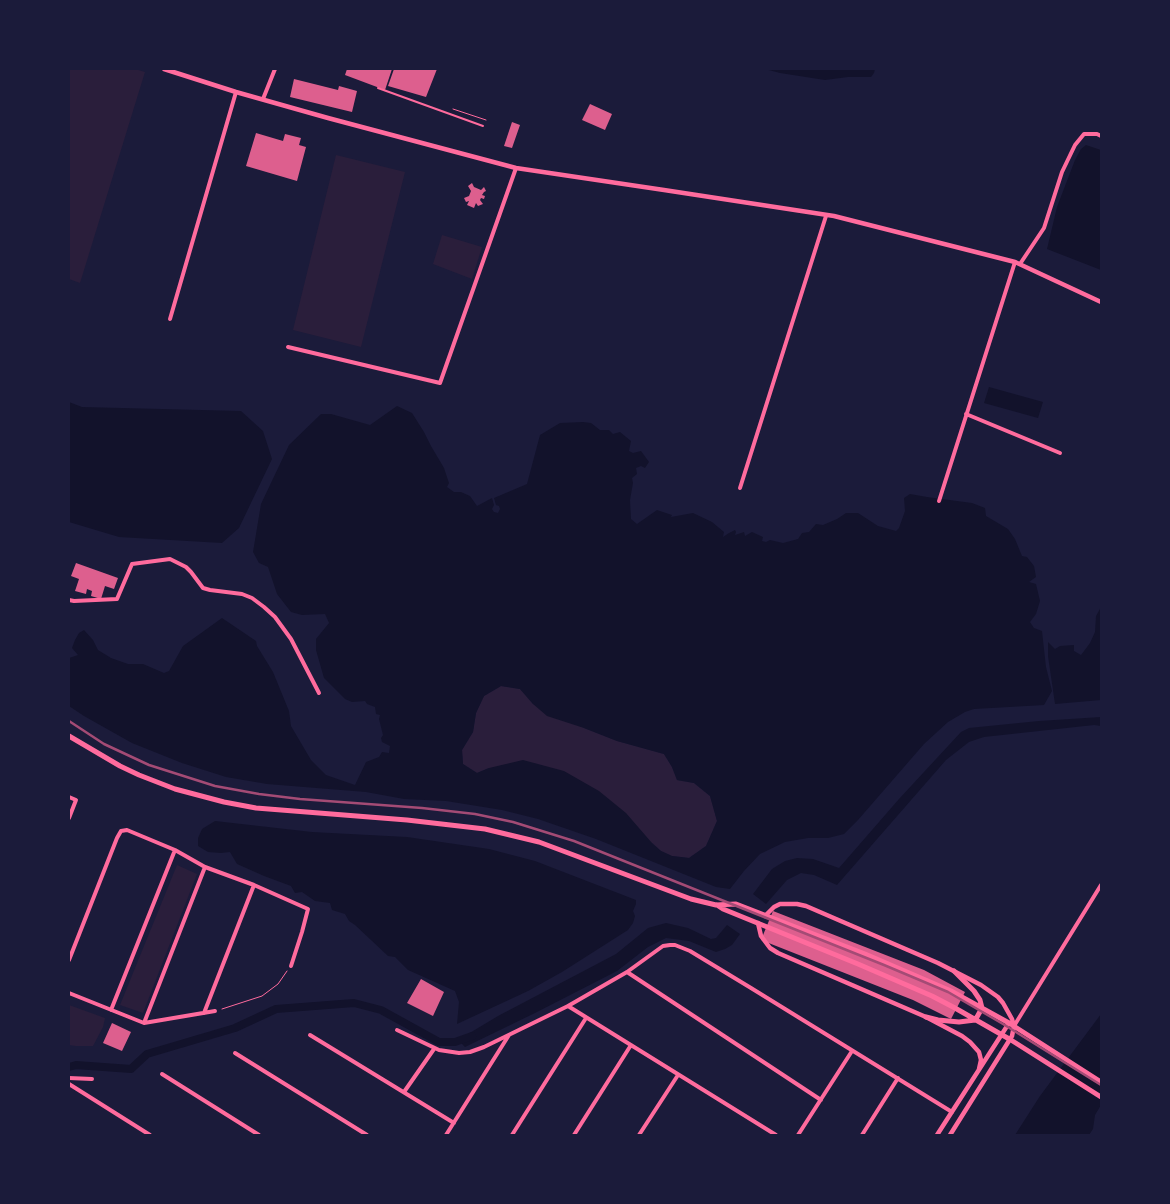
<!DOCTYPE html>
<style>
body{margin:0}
#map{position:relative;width:1170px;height:1204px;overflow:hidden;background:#1b1b3a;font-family:Rubik,sans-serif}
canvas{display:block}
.frame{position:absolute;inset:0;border:70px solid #1b1b3a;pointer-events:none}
</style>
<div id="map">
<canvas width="1170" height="1204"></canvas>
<div class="frame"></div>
</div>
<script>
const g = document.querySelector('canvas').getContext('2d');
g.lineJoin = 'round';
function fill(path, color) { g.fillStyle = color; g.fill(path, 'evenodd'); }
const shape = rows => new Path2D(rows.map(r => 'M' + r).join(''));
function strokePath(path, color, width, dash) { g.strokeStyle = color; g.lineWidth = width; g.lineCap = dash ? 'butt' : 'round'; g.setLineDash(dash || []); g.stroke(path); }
const green = shape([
 [69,69,135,69,145,72,80,283,69,279],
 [336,155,405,172,361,347,293,330],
 [442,235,482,247,472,279,433,264],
 [501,686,520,689,533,704,584,728,617,741,664,754,672,767,677,780,694,783,710,796,717,821,706,846,689,858,672,856,661,851,652,843,489,768,477,773,463,764,462,750,473,732,476,713,484,696],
 [177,865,197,874,143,1013,120,1005],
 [69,1005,105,1018,103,1027,93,1046,76,1046,69,1045]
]);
const water = shape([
 [765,69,875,69,874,73,871,77,848,77,825,80,780,73],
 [1086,145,1101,150,1101,270,1047,249,1057,207,1075,160,1081,149],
 [989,387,1043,402,1038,418,984,403],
 [69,402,82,407,241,411,263,431,272,459,239,528,222,543,119,537,69,522],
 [397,406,412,413,424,432,431,446,444,468,449,483,447,487,454,492,461,492,470,496,477,506,492,498,494,505,492,509,494,512,498,513,500,509,499,506,496,505,494,498,527,484,540,435,560,423,583,422,591,423,600,430,609,430,613,434,620,432,631,441,629,451,633,453,641,451,649,462,645,468,641,466,636,468,637,474,632,478,633,483,630,500,631,519,637,524,657,510,672,515,671,517,693,513,712,522,724,532,723,537,729,533,735,530,736,532,735,535,744,532,745,536,752,532,763,537,762,541,766,542,770,540,783,543,798,539,802,533,809,532,816,524,823,525,837,519,846,513,858,513,878,526,896,531,899,528,905,511,904,498,910,494,927,497,972,503,985,508,986,516,1008,529,1015,539,1022,556,1027,557,1034,566,1036,577,1029,582,1036,584,1040,601,1036,614,1030,622,1034,628,1042,631,1046,667,1052,691,1044,705,974,709,965,712,948,722,924,744,858,820,844,834,828,838,808,838,785,842,760,854,744,871,730,889,716,887,596,839,538,819,502,810,446,801,404,799,366,792,267,784,226,777,182,763,132,743,84,716,69,706,69,658,78,655,72,648,75,640,79,633,84,630,93,640,98,650,111,658,128,664,143,664,164,673,169,671,183,646,222,618,256,641,257,646,273,672,289,711,291,726,311,760,326,775,355,785,366,762,379,757,382,752,389,753,390,746,382,742,381,738,383,735,379,719,380,715,376,714,375,707,367,704,365,701,352,702,345,699,324,678,316,650,316,639,329,623,325,614,302,615,291,612,277,594,268,567,259,563,253,552,261,504,289,445,321,414,331,414,370,425],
 [501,686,520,689,533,704,547,716,584,728,617,741,664,754,672,767,677,780,694,783,710,796,717,821,706,846,689,858,672,856,661,851,652,843,626,813,599,791,564,771,523,760,489,768,477,773,463,764,462,750,473,732,476,713,484,696],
 [1101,607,1101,700,1055,704,1048,656,1048,642,1055,649,1060,646,1074,645,1074,651,1081,655,1090,643,1095,632,1096,616],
 [1101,717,1101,726,1094,725,984,737,969,742,946,760,837,885,814,875,801,873,787,880,766,904,753,894,772,869,785,861,797,858,813,859,839,868,899,799,961,732,969,728,1039,721],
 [215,821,312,832,407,837,489,849,535,861,636,900,636,904,633,911,635,916,633,923,628,930,562,972,528,991,457,1024,459,1002,455,991,408,970,395,957,388,956,355,925,349,921,345,914,332,910,330,903,315,901,302,892,295,893,291,886,264,876,237,864,230,852,221,853,208,852,198,846,198,838,202,829],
 [666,923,688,928,711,939,716,938,727,925,740,934,732,945,725,949,716,952,689,941,666,938,648,947,617,971,535,1013,465,1047,462,1044,463,1037,498,1016,616,954,648,928],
 [1101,1014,1101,1105,1095,1115,1093,1129,1089,1135,1015,1135,1040,1096]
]);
const canal = shape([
 [69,1067,76,1065,131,1069,147,1054,235,1028,276,1009,354,1003,381,1010,439,1042,455,1042,472,1036]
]);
const building = shape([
 [347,69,392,69,385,90,345,75],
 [394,69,437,69,426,97,388,86],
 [294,79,338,90,339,86,357,91,352,112,290,97],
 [590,104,612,114,605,130,582,120],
 [512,122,520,125,512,148,504,146],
 [256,133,283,141,285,134,301,138,299,145,306,147,297,181,246,166],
 [472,183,474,187,481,190,484,187,486,191,484,192,482,195,485,196,484,199,481,198,480,200,483,204,478,206,476,203,474,208,467,205,469,201,466,202,464,198,469,196,471,191,468,186],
 [76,563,118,578,114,589,105,586,101,599,91,596,92,591,87,589,86,594,75,591,79,579,71,576],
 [773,911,924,970,965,992,951,1019,913,1000,761,940],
 [421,979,444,992,433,1016,407,1003],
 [112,1023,131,1032,122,1051,103,1043]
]);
const path = shape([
 [453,109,486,120],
 [222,1009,262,996,278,984,287,971]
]);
const service = shape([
 [378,88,483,126]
]);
const minor = shape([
 [263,99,275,69],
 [1020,264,1044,228,1062,172,1075,145,1084,134,1097,134,1101,136],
 [170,319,236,92],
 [288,347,440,383,516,168],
 [966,414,1060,453],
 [740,488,826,216],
 [939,501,1015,262],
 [69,600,74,601,117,599,132,564,170,559,186,567,191,572,203,588,210,590,242,594,252,598,264,607,275,617,291,639,319,693],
 [69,797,76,800,69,818],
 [69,960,117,838,121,831,127,830,175,850],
 [627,972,821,1100],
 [69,993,144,1023],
 [568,1006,776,1135],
 [111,1010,175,850,205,867],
 [204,1013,254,885],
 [144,1023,205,867,254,885,308,909,302,932,291,966],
 [144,1023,215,1011],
 [1014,1026,1101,885],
 [397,1030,439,1050,459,1053,470,1052,484,1047,568,1006,627,972,663,946,670,945,675,945,690,951,751,988,952,1112],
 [310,1035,454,1123],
 [235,1053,367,1135],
 [162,1074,259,1135],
 [69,1078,92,1079],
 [69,1084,150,1135],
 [404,1092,434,1049],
 [446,1135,509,1035],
 [512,1135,586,1018],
 [574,1135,631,1045],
 [639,1135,678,1075],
 [798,1135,852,1051],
 [862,1135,898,1078]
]);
const tertiary = shape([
 [164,69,236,92,328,118,516,168,664,190,834,216,1015,262,1101,302],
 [765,916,774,907,780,904,797,904,806,906,938,963,981,985,998,997,1003,1003,1012,1019,1014,1026,1012,1036,950,1135],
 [758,923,761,936,770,948,778,953,926,1017,962,1036,970,1042,979,1052,981,1060,979,1069],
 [937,1135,1009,1023]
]);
const secondary = shape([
 [69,736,120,766,139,775,175,789,224,802,256,808,407,820,485,829,539,842,691,899,716,905,736,904,865,954,951,991,1009,1023,1101,1082],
 [717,905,723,909,858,964,932,996,955,1008,1011,1040,1101,1097],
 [926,1017,938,1020,959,1022,975,1020,977,1017,982,1008,980,1000,974,991,954,971]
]);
const rail = shape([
 [69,721,104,744,149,765,215,786,259,794,300,799,422,808,475,814,513,822,574,841,884,965,948,992,1003,1024,1101,1085]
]);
fill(green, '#2a1e3b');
fill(water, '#12122b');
strokePath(canal, '#12122b', 8);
fill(building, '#dd5f8e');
strokePath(path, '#ff6b9d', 1);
strokePath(service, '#ff6b9d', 2);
strokePath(minor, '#ff6b9d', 4);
strokePath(tertiary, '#ff6b9d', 4.5);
strokePath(secondary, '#ff6b9d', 5);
strokePath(rail, '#a44b75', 2.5);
</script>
